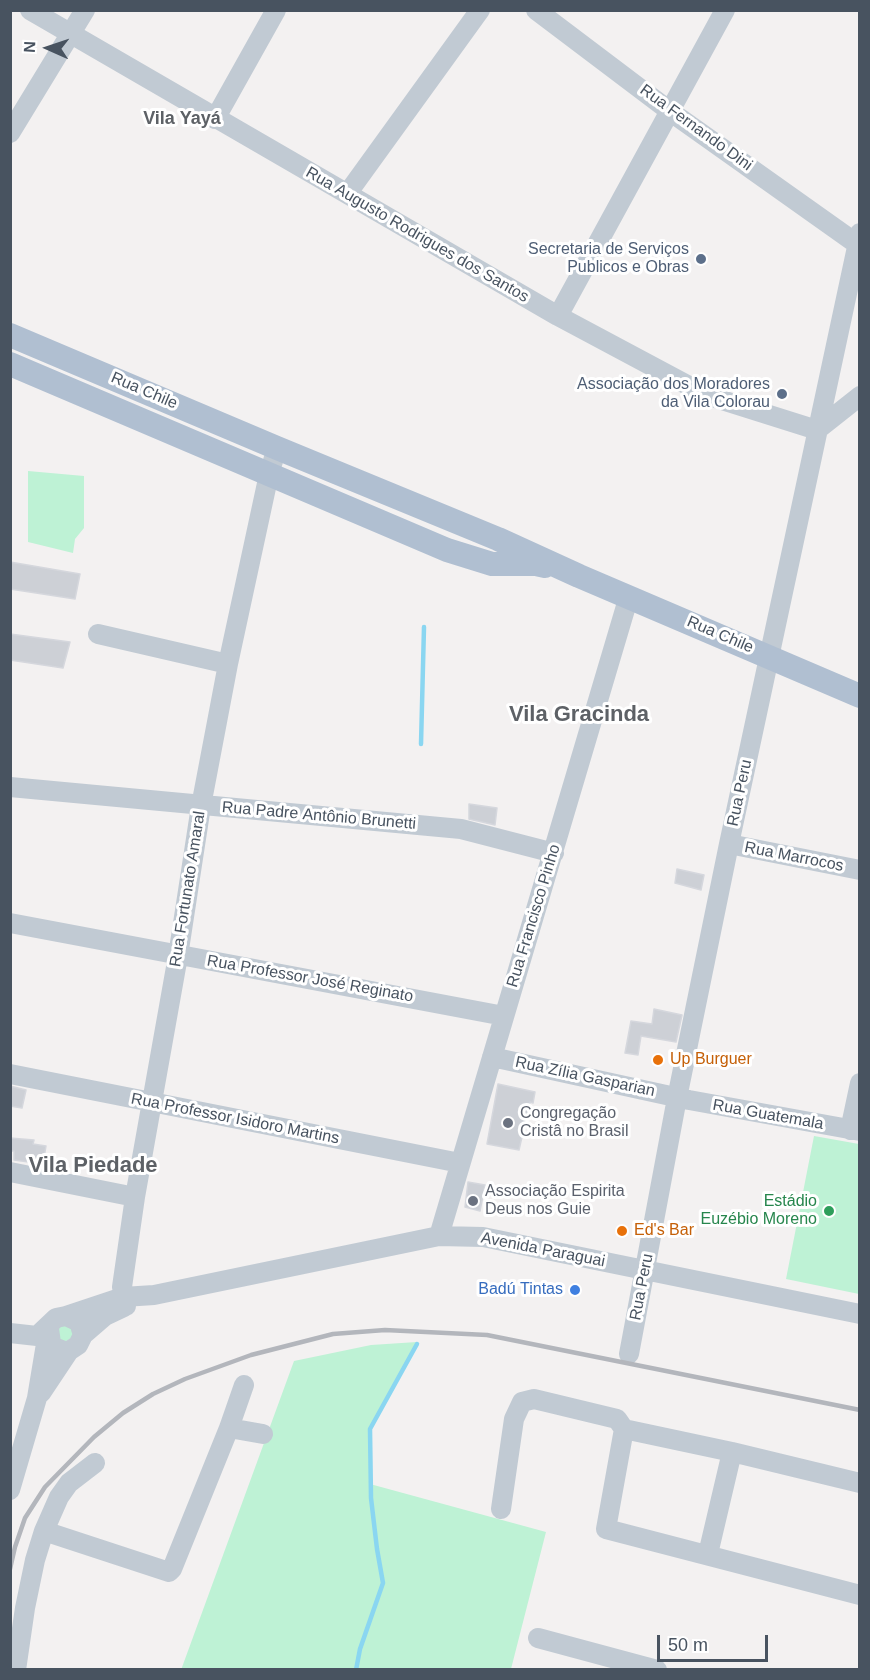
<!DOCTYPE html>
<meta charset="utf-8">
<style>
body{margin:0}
#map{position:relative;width:870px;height:1680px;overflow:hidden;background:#f3f1f1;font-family:Arial,sans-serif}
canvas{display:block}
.frame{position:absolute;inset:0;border:12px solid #485360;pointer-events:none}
.north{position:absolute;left:18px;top:18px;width:60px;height:60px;-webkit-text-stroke:4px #fff;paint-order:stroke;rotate:273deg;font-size:16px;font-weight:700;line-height:24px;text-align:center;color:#485360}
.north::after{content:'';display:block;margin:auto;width:21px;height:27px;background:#485360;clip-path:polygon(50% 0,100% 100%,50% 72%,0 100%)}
.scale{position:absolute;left:657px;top:1635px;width:111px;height:27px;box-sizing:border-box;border:3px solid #485360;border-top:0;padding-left:8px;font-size:18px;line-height:21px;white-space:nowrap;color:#485360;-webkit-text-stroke:4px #fff;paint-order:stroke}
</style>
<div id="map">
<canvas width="870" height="1680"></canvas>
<div class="frame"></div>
<div class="north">N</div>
<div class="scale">50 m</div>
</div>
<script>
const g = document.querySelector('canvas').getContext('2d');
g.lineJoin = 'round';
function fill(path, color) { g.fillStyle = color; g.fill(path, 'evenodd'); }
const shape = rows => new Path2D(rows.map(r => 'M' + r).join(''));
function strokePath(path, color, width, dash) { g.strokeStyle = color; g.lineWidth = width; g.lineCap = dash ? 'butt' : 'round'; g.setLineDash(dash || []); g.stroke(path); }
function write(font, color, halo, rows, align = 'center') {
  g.font = font + ' Arial,sans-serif'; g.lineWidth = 6; g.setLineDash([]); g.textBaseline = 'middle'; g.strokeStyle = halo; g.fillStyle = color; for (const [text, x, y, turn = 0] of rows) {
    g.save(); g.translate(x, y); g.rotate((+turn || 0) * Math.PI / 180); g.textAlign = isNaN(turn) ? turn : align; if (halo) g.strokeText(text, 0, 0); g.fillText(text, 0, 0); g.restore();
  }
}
const green = shape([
 [28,471,84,476,84,528,75,539,73,553,28,542],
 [814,1136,859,1144,859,1294,786,1279],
 [67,1321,77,1335,61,1344,55,1327],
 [417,1342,370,1429,370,1484,546,1532,511,1669,181,1670,294,1361,371,1345]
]);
const stream = shape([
 [421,744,424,627],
 [356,1670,360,1649,383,1583,377,1549,371,1498,370,1429,417,1344]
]);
const building = shape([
 [10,562,80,574,75,599,10,589,10,562],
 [10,634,70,642,63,668,10,660,10,634],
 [469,804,497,808,495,825,469,819,469,804],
 [677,869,704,875,701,890,675,883,677,869],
 [654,1009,682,1015,676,1042,641,1036,638,1055,625,1053,631,1021,652,1024,654,1009],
 [498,1084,535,1092,533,1103,530,1102,519,1150,487,1144,498,1084],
 [10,1086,26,1090,22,1108,10,1106,10,1086],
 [10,1138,34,1140,33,1144,46,1146,43,1164,14,1160,14,1151,10,1151,10,1138],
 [468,1182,485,1185,480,1211,465,1207,468,1182]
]);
const minor = shape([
 [30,10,558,316,706,395,817,430,860,396],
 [536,10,671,112,857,244],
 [215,119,276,10],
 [10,133,85,10],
 [347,194,480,10],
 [558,316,725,10],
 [98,634,228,664],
 [10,787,461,829,554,853],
 [729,844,860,870],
 [10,923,504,1016],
 [492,1057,689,1100,860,1131],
 [10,1074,460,1163],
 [850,1130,860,1083],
 [10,1172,135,1197],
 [439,1236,629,596],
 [126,1306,122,1287,135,1197,178,956,201,806,228,664,269,474,277,448],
 [66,1316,123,1297,154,1295,439,1236,483,1237,860,1314],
 [10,1333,37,1336,56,1318,66,1316,79,1322,83,1335,78,1345,69,1351,64,1351,54,1347,51,1343,49,1329],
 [83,1335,105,1316,124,1307],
 [629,1354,677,1098,729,844,860,233],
 [41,1393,69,1351],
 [229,1428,263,1434],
 [624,1429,732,1452,860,1483],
 [10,1490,37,1398,48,1332],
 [501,1509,514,1419,522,1402,534,1399,617,1419,624,1429,606,1529,860,1595],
 [44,1531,169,1572,172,1569,229,1428,244,1385],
 [708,1554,732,1452],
 [538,1638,657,1670],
 [16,1670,25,1608,35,1560,44,1531,59,1497,69,1483,95,1463]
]);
const major = shape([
 [10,335,277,448,498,539,579,576,860,696],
 [10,364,447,550,492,564,536,564,545,566]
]);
const rail = shape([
 [10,1569,15,1547,25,1518,45,1487,94,1437,123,1413,153,1394,185,1379,251,1355,333,1334,385,1330,487,1335,860,1410]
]);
const markers = [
 [701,259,6,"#5c6f8a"],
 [782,394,6,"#5c6f8a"],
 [658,1060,6,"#e8710a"],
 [508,1123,6,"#6b7280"],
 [473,1201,6,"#6b7280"],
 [829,1211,6,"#2e9e5b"],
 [622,1231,6,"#e8710a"],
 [575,1290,6,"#3f7fe0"]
];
const streetNames = [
 ["Rua Fernando Dini",696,128,36],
 ["Rua Augusto Rodrigues dos Santos",417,235,30],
 ["Rua Chile",144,391,23],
 ["Rua Chile",720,635,23],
 ["Rua Peru",740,793,-78],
 ["Rua Padre Antônio Brunetti",319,816,5],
 ["Rua Marrocos",794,857,11],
 ["Rua Fortunato Amaral",188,889,-81],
 ["Rua Francisco Pinho",534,916,-73],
 ["Rua Professor José Reginato",310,979,10],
 ["Rua Zília Gasparian",585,1077,12],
 ["Rua Guatemala",768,1115,10],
 ["Rua Professor Isidoro Martins",235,1119,11],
 ["Avenida Paraguai",543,1250,11],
 ["Rua Peru",642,1287,-79]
];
const serviceNames = [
 ["Secretaria de Serviços",689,250],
 ["Publicos e Obras",689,268],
 ["Associação dos Moradores",770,385],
 ["da Vila Colorau",770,403]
];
const foodNames = [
 ["Up Burguer",670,1060],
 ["Ed's Bar",634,1231]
];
const worshipNames = [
 ["Congregação",520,1114],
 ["Cristâ no Brasil",520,1132],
 ["Associação Espirita",485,1192],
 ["Deus nos Guie",485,1210]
];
const leisureNames = [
 ["Estádio",817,1202],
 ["Euzébio Moreno",817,1220]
];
const shopNames = [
 ["Badú Tintas",563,1290]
];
const neighbourhoodNames = [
 ["Vila Yayá",182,119]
];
const districtNames = [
 ["Vila Gracinda",579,715],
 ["Vila Piedade",93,1166]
];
fill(green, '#bef2d5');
strokePath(stream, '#8ad6f1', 4.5);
fill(building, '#cdd0d6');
strokePath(building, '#d5d7dd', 1.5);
strokePath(minor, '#c1cad3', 20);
strokePath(major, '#b0bfd1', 24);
strokePath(rail, '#b3b6bc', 4.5);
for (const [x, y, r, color] of markers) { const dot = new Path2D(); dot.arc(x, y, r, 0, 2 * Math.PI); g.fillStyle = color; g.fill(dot); strokePath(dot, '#fff', 2); }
write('16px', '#485360', '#fff', streetNames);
write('16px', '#4e5e75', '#fff', serviceNames, 'right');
write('16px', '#c56008', '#fff', foodNames, 'left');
write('16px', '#5b616d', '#fff', worshipNames, 'left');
write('16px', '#27864d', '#fff', leisureNames, 'right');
write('16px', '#366cbe', '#fff', shopNames, 'right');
write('bold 18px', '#5d6166', '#fff', neighbourhoodNames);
write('bold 22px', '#5d6166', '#fff', districtNames);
</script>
